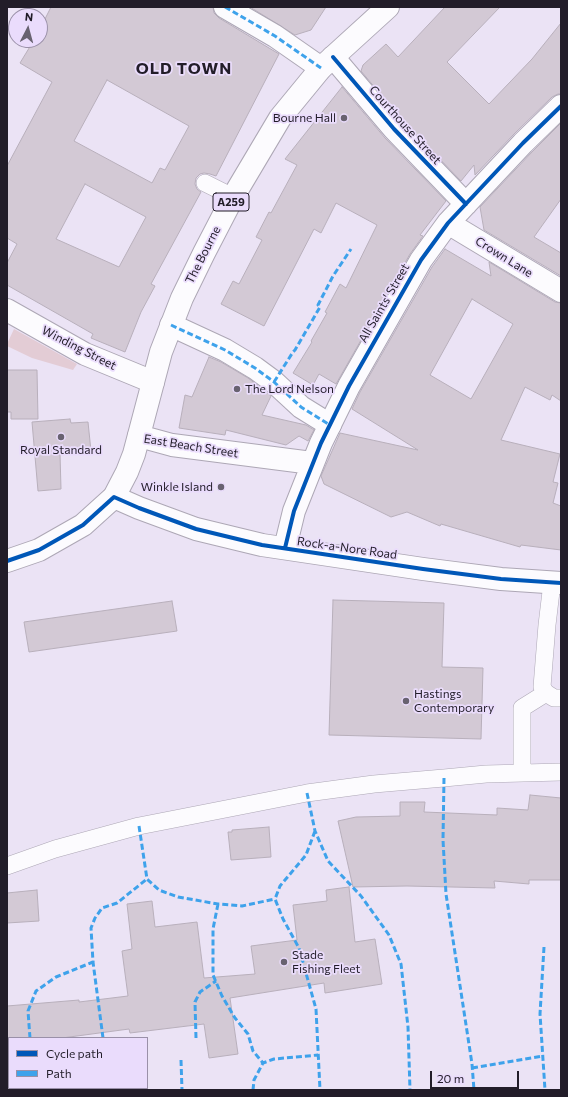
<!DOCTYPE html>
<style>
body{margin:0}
#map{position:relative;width:568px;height:1097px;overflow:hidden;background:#ebe3f5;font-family:Commissioner,sans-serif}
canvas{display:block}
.frame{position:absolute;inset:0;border:8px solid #221d29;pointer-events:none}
.legend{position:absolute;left:8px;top:1037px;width:140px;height:52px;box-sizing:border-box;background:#eadcfc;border:1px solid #9a90a8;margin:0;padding:5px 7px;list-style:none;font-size:12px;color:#221d29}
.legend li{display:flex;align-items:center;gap:8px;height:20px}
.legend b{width:20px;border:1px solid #9a90a8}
.north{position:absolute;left:8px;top:8px;width:40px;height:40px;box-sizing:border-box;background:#eadcfc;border:1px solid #9a90a8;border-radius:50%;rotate:6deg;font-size:11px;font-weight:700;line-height:16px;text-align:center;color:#221d29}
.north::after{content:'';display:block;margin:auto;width:14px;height:18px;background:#686270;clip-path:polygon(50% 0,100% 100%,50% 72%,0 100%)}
.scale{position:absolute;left:430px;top:1071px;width:89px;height:18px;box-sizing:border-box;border:2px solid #221d29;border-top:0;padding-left:5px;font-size:12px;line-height:14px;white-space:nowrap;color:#221d29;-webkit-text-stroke:3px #eadcfc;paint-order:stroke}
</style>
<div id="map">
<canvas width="568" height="1097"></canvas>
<div class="frame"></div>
<ul class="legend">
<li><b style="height:5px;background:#0057b8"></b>Cycle path</li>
<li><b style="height:5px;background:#3ea2eb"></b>Path</li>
</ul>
<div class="north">N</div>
<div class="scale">20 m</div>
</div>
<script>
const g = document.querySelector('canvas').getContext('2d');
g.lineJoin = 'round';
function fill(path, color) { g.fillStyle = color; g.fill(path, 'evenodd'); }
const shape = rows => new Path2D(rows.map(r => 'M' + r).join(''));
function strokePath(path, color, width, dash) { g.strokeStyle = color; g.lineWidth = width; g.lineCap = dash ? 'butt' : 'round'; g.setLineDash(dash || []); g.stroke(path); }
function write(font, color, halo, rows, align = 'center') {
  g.font = font + ' Commissioner,sans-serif'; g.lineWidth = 3.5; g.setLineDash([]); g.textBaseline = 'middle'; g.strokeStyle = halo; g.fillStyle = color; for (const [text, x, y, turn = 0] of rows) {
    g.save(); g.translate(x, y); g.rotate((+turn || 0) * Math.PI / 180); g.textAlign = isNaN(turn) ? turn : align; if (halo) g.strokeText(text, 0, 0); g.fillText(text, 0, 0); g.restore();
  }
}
const green = shape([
 [14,329,77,364,73,370,32,358,7,346,7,344]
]);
const building = shape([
 [51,7,213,7,214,13,219,18,279,54,216,176,210,174,204,173,200,174,196,178,195,184,197,189,201,192,151,284,155,286,141,312,125,352,91,338,93,334,7,285,7,263,17,244,7,238,7,166,52,82,20,63,34,40,40,40,40,29,51,7],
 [107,80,189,126,165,170,160,168,152,183,74,141,107,80],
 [85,184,146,217,119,267,56,239,85,184],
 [250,7,326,7,311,30,295,35,250,7],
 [445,7,500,7,447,62,489,104,532,59,561,23,561,94,558,94,552,97,514,134,475,175,474,165,461,181,403,121,361,71,363,65,386,44,398,57,445,7],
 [342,87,385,138,446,201,420,235,423,236,410,254,336,384,319,374,313,385,293,373,312,342,311,341,327,313,325,312,340,284,346,288,377,225,336,203,321,233,314,229,264,326,221,304,233,281,239,284,262,240,256,237,269,212,271,213,297,165,285,159,342,87],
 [561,123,561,199,534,237,561,253,561,276,484,230,480,207,532,152,561,123],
 [445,249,491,276,489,262,555,302,561,303,561,401,552,395,550,400,525,387,501,440,560,454,553,482,558,483,553,503,561,506,561,550,521,545,520,547,441,524,440,526,407,512,391,517,324,484,321,476,340,433,418,450,352,409,360,392,432,267,445,249],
 [472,299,513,324,471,399,430,375,472,299],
 [209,357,221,362,248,378,271,396,262,415,306,425,314,430,308,441,299,436,286,445,226,430,225,435,179,428,185,395,192,397,209,357],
 [7,370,37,370,38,419,11,419,11,412,7,412,7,370],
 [70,419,71,423,88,422,91,451,60,454,61,489,38,491,32,422,70,419],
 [333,600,444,603,442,667,483,668,481,739,329,735,333,600],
 [172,601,177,631,29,652,24,622,172,601],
 [530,795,561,798,561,880,529,880,529,884,494,881,495,888,407,886,353,887,338,821,356,817,400,816,400,802,425,802,424,812,497,815,497,808,528,810,530,795],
 [269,827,271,857,231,860,228,832,232,832,232,830,269,827],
 [349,887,355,942,375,939,382,984,325,993,324,983,230,998,238,1054,209,1058,204,1024,130,1033,129,1029,62,1038,7,1038,7,1006,79,1000,79,1002,128,996,122,951,132,949,127,904,152,901,155,927,197,922,204,978,255,974,251,946,297,940,293,905,327,901,326,890,349,887],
 [37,890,39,921,7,923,7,893,37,890]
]);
const service = shape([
 [205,183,233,197],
 [552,583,547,625,542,687,546,693,554,698,561,698],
 [522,773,522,708,546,693],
 [7,866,55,849,139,826,307,793,374,784,444,778,486,774,561,772]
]);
const pedestrian = shape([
 [225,7,275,36,321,68],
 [171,325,225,350,255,368,274,382,301,407,330,425]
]);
const minor = shape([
 [333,57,394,129,466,204],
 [448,223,561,291],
 [7,310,85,354,153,382],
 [139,436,172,445,312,463],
 [114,497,139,508,196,529,262,545,423,569,501,579,561,583],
 [285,548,294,511,321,443,349,386,421,260,448,223,523,143,561,106]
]);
const trunk = shape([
 [7,561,39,550,83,525,114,497,127,472,134,454,161,352,182,298,204,253,233,197,280,118,321,68,388,7]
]);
const quiet = shape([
 [225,7,275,36,321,68],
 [171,325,225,350,255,368,274,382,301,407,330,425],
 [274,382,293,352,295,350,320,307,318,305,333,276,351,249],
 [444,778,443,840,446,894,472,1064,474,1090],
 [307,793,315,831,328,861,361,896,389,935,401,964,408,1027,410,1090],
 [139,826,147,879,159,890,178,897,218,904,242,906,275,899],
 [315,831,306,855,280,886,275,899,283,919,299,948,316,1009,320,1090],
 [218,904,213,929,213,975,222,996,235,1018,248,1034,253,1051,263,1063],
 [544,947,540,1014,545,1090],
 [30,1038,28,1011,36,991,56,977,93,962],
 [103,1038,93,962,91,928,95,918,102,908,117,903,147,879],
 [196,1038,195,1002,200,992,216,981],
 [181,1060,182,1090],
 [472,1068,543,1056],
 [32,1088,32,1090],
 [107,1088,107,1090],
 [253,1090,254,1080,263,1063,274,1059,318,1055]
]);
const cycleway = shape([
 [333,57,394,129,466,204],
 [285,548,294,511,321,443,349,386,421,260,448,223,523,143,561,106],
 [7,561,39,550,83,525,114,497,139,508,196,529,262,545,423,569,501,579,561,583]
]);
const markers = [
 [344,118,4,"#686270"],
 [237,389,4,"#686270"],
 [61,437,4,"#686270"],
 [221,487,4,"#686270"],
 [406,701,4,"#686270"],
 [284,962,4,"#686270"]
];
const shields = [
 [231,202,36]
];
const shieldNames = [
 ["A259",231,202]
];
const poiNames = [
 ["Bourne Hall",336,118,"right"],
 ["The Lord Nelson",245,389],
 ["Royal Standard",61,450,"center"],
 ["Winkle Island",213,487,"right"],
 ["Hastings",414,694],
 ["Contemporary",414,708],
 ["Stade",292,955],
 ["Fishing Fleet",292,969]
];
const streetNames = [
 ["Courthouse Street",405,125,48],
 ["The Bourne",203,255,-63],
 ["Crown Lane",504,257,32],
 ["All Saints' Street",384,303,-60],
 ["Winding Street",79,348,27],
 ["East Beach Street",191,446,9],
 ["Rock-a-Nore Road",347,548,8]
];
const districtNames = [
 ["OLD TOWN",184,69]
];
fill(green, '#e3ccd5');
fill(building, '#d3c9d5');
strokePath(building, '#b8afbb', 1);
strokePath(service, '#ada7b5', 18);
strokePath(pedestrian, '#ada7b5', 24);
strokePath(minor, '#ada7b5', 24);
strokePath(trunk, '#ada7b5', 24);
strokePath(service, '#fcfbfe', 17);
strokePath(pedestrian, '#fcfbfe', 22);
strokePath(minor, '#fcfbfe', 22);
strokePath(trunk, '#fcfbfe', 22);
strokePath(quiet, '#3ea2eb', 3, [6, 3]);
strokePath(cycleway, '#0057b8', 4);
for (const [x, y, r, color] of markers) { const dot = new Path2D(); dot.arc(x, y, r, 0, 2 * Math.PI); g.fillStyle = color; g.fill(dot); strokePath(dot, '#eadcfc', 1.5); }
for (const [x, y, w] of shields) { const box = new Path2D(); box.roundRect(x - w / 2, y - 9, w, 18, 3); g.fillStyle = '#eadcfc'; g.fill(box); strokePath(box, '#221d29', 1); }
write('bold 11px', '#221d29', null, shieldNames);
write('12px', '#221d29', '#eadcfc', poiNames, 'left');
write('12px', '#221d29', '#eadcfc', streetNames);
g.letterSpacing = '1px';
write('bold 16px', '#221d29', '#eadcfc', districtNames);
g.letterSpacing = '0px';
</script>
